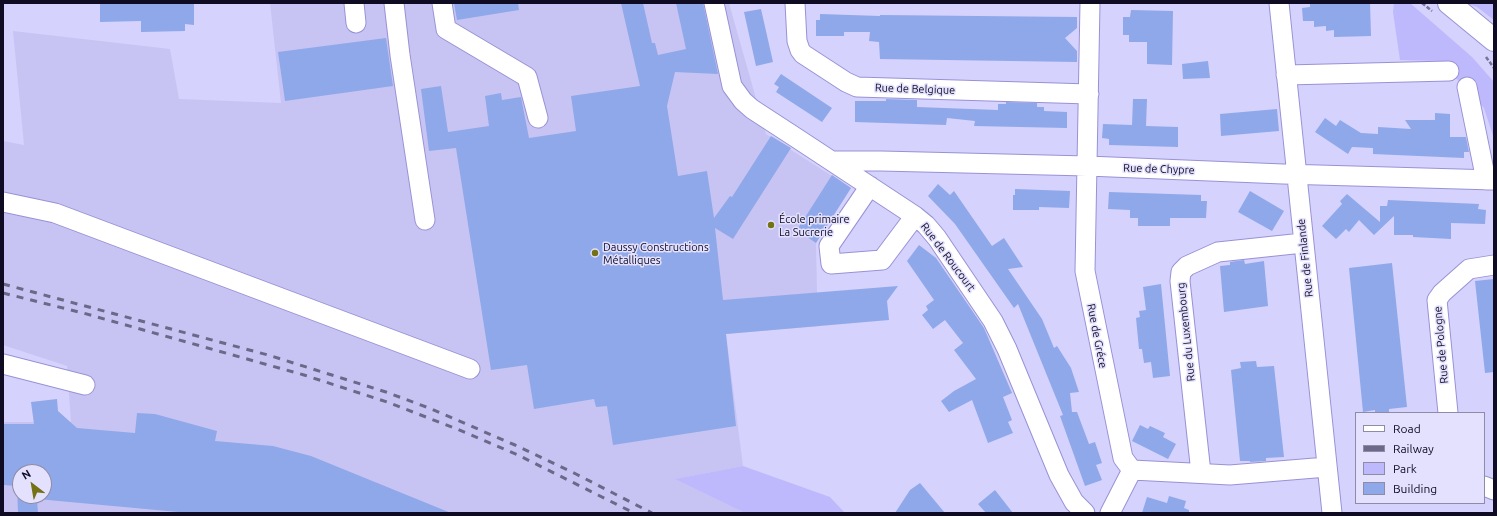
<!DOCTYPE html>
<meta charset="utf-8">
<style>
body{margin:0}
#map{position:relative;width:1497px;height:516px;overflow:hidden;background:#d5d2fd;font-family:Ubuntu,sans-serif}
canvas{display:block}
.frame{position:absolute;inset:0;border:4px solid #0f0b23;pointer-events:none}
.legend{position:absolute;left:1355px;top:412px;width:130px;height:92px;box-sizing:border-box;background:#e3e1fe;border:1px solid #8e8ba6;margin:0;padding:5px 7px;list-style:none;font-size:12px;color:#0f0b23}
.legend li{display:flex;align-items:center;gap:8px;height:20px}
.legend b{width:20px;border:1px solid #8e8ba6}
.north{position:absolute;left:12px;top:464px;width:40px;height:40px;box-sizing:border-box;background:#e3e1fe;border:1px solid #8e8ba6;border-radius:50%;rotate:329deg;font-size:11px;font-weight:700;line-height:16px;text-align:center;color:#0f0b23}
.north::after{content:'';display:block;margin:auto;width:14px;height:18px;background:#757215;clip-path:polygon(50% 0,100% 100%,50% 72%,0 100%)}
</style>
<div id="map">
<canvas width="1497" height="516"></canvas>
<div class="frame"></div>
<ul class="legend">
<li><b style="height:5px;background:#fff"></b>Road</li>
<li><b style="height:5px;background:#6c6889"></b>Railway</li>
<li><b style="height:11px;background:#beb9fc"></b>Park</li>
<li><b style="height:11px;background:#8fa8e9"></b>Building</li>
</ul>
<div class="north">N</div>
</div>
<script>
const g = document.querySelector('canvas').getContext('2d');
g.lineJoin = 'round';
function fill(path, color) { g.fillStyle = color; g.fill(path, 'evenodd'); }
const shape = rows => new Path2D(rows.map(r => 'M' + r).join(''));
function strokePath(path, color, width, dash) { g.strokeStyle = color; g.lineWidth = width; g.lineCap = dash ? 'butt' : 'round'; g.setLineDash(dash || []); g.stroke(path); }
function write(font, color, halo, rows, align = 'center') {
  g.font = font + ' Ubuntu,sans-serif'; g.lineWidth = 3; g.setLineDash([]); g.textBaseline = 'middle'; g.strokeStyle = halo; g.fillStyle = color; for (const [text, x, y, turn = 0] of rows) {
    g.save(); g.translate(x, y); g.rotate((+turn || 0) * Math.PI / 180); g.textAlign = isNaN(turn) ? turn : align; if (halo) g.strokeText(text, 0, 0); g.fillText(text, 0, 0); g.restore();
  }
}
const built = shape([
 [270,3,729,3,766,134,851,188,816,243,817,292,820,326,726,334,743,466,676,479,745,513,3,513,3,422,71,422,67,366,3,345,3,141,24,145,13,31,170,49,179,99,281,103],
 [20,472,44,472,44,496,20,496]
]);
const green = shape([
 [1394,3,1410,3,1472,57,1494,82,1494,139,1484,108,1440,61,1400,60,1393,12],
 [1465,3,1494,3,1494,20,1477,7],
 [743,466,830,497,845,513,745,513,675,479]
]);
const building = shape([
 [100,3,194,3,194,25,185,24,185,31,141,32,141,21,100,22],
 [454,3,518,3,519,10,457,20],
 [621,3,643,3,652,43,655,43,658,55,686,49,676,3,703,3,718,74,675,72,667,106,678,176,707,171,714,218,730,196,732,197,771,136,791,148,733,239,715,228,723,300,898,286,887,301,889,320,726,334,736,426,613,445,607,406,596,407,594,399,534,409,527,365,491,370,456,148,429,151,421,89,441,86,448,132,489,126,485,96,501,93,502,100,521,97,529,138,576,131,571,96,640,86],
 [1310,3,1370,3,1371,36,1334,37,1334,30,1326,31,1326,26,1314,27,1314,21,1303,21,1302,8,1310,7],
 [761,9,773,62,756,66,744,12],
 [1131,10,1173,11,1172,65,1147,64,1147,42,1129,42,1129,35,1123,35,1123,17,1130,17],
 [820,14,880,16,880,15,1077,17,1077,28,1065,38,1077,51,1077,62,880,59,879,42,869,41,870,32,844,32,844,36,816,36,816,20,820,20],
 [386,38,393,86,285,101,278,52],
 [1208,61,1210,78,1183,79,1182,64],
 [781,74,832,108,822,122,776,92,779,87,774,84],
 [886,99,917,100,917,107,998,110,998,104,1006,104,1006,102,1037,103,1037,107,1044,107,1044,111,1067,112,1067,128,974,126,975,121,947,118,946,125,855,122,855,101,886,101],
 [1133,99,1147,99,1146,126,1178,127,1178,147,1109,145,1109,139,1102,138,1103,124,1132,125],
 [1277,109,1279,131,1221,136,1220,114],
 [1435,113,1450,114,1450,137,1466,137,1469,152,1464,152,1464,158,1373,154,1373,148,1352,147,1348,154,1315,132,1325,118,1336,126,1340,120,1361,133,1378,134,1378,127,1411,129,1405,120,1435,120],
 [832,175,851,188,816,243,797,230],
 [938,184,950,195,954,191,992,246,1004,238,1023,267,1008,269,1042,319,1054,348,1057,346,1071,368,1079,392,1070,393,1072,412,1077,412,1089,444,1095,442,1102,463,1096,465,1102,480,1085,486,1060,416,1063,415,1018,304,1014,308,955,224,928,196],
 [1015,189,1070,191,1069,208,1039,207,1039,210,1013,210,1013,195,1015,195],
 [1250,191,1284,211,1272,231,1238,212],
 [1109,192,1201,195,1201,201,1207,201,1206,218,1170,218,1170,226,1138,226,1138,218,1130,218,1130,210,1108,209],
 [1347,194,1380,222,1380,206,1387,206,1388,200,1479,204,1478,209,1486,210,1485,224,1451,223,1451,239,1413,237,1413,235,1394,235,1394,216,1374,235,1359,220,1349,232,1346,229,1336,239,1322,226,1342,204,1340,201],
 [919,245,936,258,984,328,1012,393,1003,397,1012,420,1008,422,1013,433,988,443,972,400,949,412,941,401,954,391,976,379,954,350,963,343,945,320,933,329,922,315,928,310,926,306,934,300,907,261],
 [1244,260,1245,264,1264,261,1268,306,1224,312,1220,266,1230,265,1230,262],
 [1392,263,1407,407,1389,409,1389,413,1375,413,1375,410,1363,412,1349,268],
 [1494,279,1494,372,1485,373,1475,281],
 [1161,284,1170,376,1153,378,1151,362,1144,363,1142,349,1139,349,1136,318,1140,317,1139,311,1146,310,1143,287],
 [1256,361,1257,367,1274,366,1284,457,1266,458,1266,461,1250,462,1250,461,1240,461,1231,370,1241,368,1240,362],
 [57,399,58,411,77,428,135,433,137,413,155,414,217,431,215,441,273,446,311,456,451,513,189,513,37,499,38,513,18,513,17,486,3,485,3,424,34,424,31,402],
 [20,472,44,472,44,496,20,496],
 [1140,425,1148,429,1150,426,1165,433,1163,437,1176,444,1168,459,1132,441],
 [920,483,945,513,895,513,910,490],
 [995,490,1013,513,986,513,978,504],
 [1169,496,1186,501,1184,508,1189,510,1189,513,1142,513,1147,497,1167,503]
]);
const path = shape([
 [1422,3,1432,11],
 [1486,57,1494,68]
]);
const minor = shape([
 [354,3,356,23],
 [394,3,400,55,425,220],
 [442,3,446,29,527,77,538,118],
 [714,3,732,86,743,101,752,109,795,137,915,216,926,225,937,238,993,321,1007,349,1059,475,1074,502,1085,513],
 [795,3,797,41,800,50,803,54,846,82,857,87,1089,94],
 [1090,3,1085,271,1123,458,1132,470,1230,475,1327,467],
 [1279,3,1332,513],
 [1286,75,1449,71],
 [1467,87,1486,180],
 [832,161,881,161,1087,166,1283,174,1494,180],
 [870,186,829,246,831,264,882,260,915,216],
 [3,202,55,213,470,369],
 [3,364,85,385],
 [1448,413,1437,300,1442,293,1469,269,1494,265],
 [1201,473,1180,281,1181,272,1187,266,1218,252,1303,243],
 [1484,486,1494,490],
 [1110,513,1132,470]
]);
const highway = shape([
 [1449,3,1494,40]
]);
const rail = shape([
 [3,284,268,355,386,392,429,408,515,445,576,474,652,513],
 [3,293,83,313,304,375,387,402,457,429,518,455,634,513]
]);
const markers = [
 [771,225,4,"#757215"],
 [595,253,4,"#757215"]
];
const streetNames = [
 ["Rue de Belgique",915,89,2],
 ["Rue de Chypre",1159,169,2],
 ["Rue de Roucourt",948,257,53],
 ["Rue de Finlande",1305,258,-96],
 ["Rue du Luxembourg",1186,332,-96],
 ["Rue de Gréce",1097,336,79],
 ["Rue de Pologne",1441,345,-95]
];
const poiNames = [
 ["École primaire",779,219],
 ["La Sucrerie",779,232],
 ["Daussy Constructions",603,247],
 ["Métalliques",603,260]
];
fill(built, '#c7c4f3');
fill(green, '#beb9fc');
fill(building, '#8fa8e9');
strokePath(minor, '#9892d5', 21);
strokePath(highway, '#9892d5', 24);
strokePath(path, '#767395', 2.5, [4, 2]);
strokePath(minor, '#fff', 19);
strokePath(highway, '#fff', 22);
strokePath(rail, '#6c6889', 3, [7, 7]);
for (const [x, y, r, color] of markers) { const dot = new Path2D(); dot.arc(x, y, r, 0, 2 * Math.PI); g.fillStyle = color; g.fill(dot); strokePath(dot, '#e3e1fe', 1.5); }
write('11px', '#0f0b23', '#e3e1fe', streetNames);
write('11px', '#0f0b23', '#e3e1fe', poiNames, 'left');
</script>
